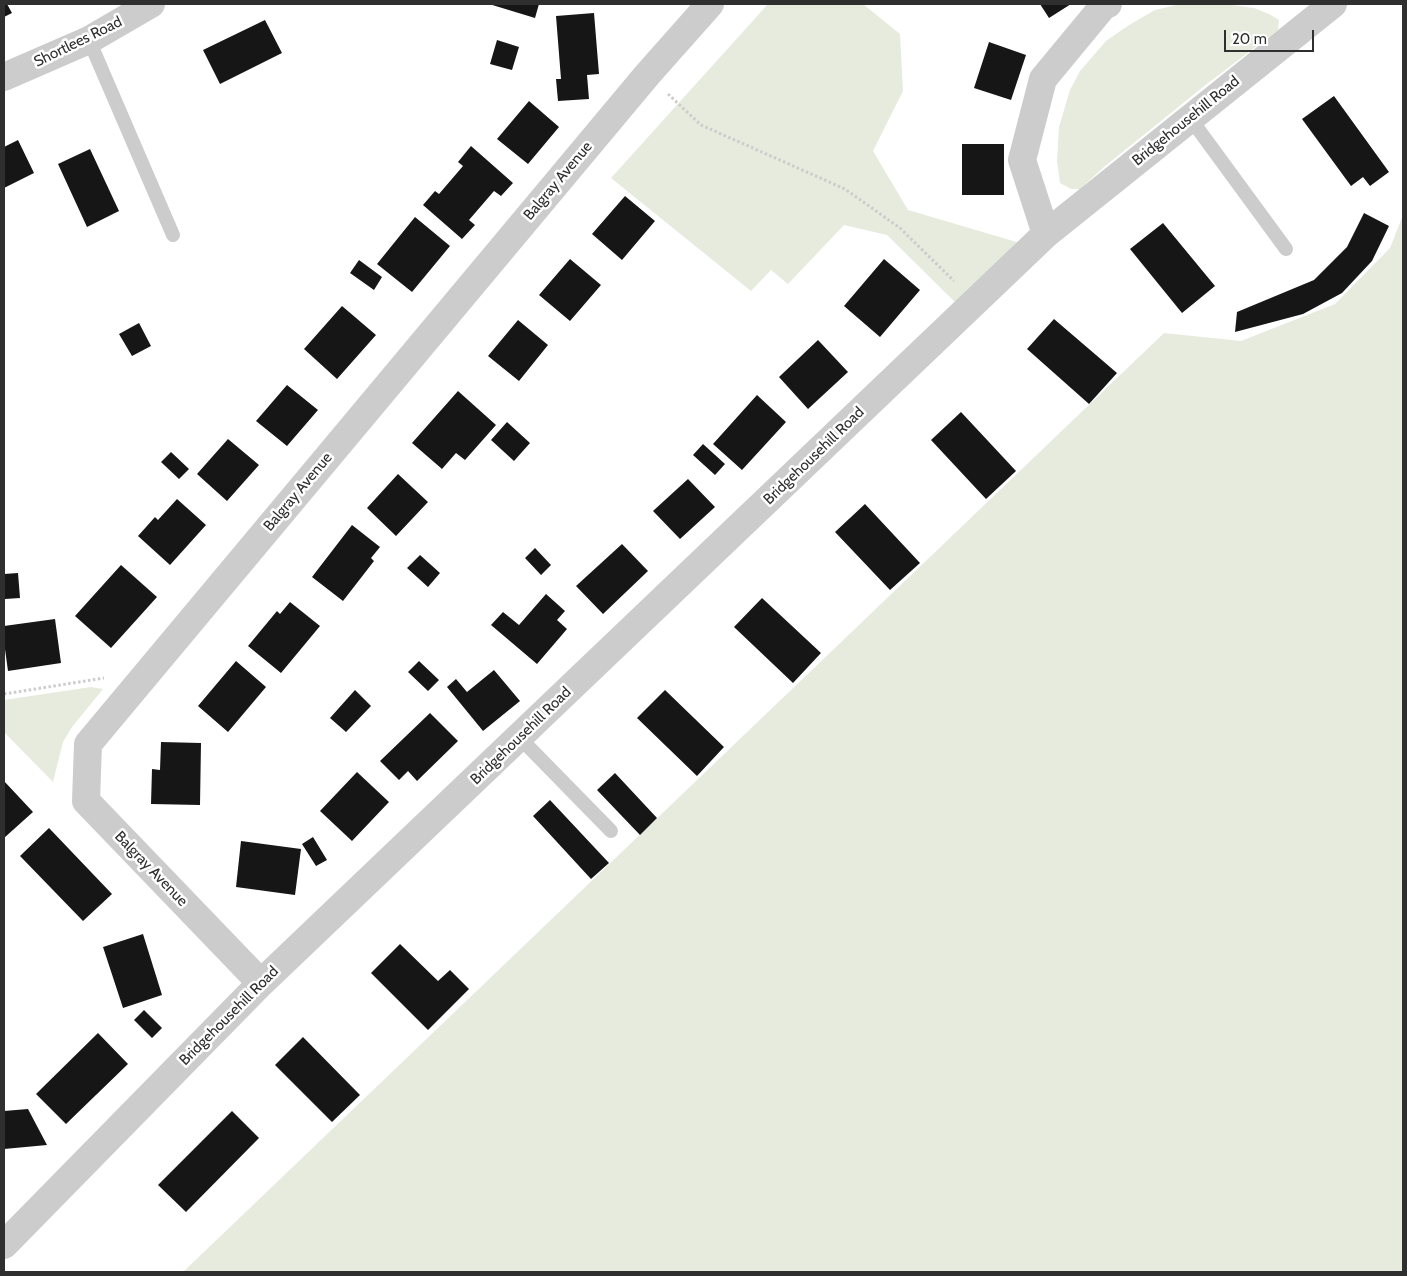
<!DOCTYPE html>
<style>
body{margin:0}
#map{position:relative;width:1407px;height:1276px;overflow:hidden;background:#fff;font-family:Cabin,sans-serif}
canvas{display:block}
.frame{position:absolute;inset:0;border:5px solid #2f2f2f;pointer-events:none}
.scale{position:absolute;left:1224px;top:30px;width:90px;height:22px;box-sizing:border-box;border:2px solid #2f2f2f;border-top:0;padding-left:6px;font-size:15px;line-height:18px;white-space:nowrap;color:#2f2f2f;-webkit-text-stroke:4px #fff;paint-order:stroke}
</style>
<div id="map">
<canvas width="1407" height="1276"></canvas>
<div class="frame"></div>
<div class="scale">20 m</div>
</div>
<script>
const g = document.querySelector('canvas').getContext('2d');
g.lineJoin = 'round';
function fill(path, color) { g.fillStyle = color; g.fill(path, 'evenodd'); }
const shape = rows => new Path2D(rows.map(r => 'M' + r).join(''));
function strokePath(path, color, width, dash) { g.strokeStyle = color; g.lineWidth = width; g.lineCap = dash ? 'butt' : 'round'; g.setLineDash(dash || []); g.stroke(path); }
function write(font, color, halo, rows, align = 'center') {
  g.font = font + ' Cabin,sans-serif'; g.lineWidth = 5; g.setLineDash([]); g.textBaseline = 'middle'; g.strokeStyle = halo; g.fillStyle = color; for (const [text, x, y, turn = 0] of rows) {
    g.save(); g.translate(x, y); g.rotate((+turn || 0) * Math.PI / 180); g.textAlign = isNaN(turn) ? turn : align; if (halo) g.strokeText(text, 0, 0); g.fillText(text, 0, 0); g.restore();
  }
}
const green = shape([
 [768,4,863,4,900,34,903,91,873,151,908,210,1020,243,960,307,887,235,844,225,788,284,771,270,751,291,611,178],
 [1181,4,1224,4,1254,8,1269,14,1279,20,1278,30,1208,83,1104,167,1080,189,1071,189,1060,183,1057,161,1059,127,1070,90,1080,71,1106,41,1129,25,1155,10],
 [1403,215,1403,1272,183,1272,1164,333,1241,341,1335,304,1390,248],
 [91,687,103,689,72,727,63,742,53,782,4,732,4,700]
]);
const building = shape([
 [4,4,7,4,12,13,4,17],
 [489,4,539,4,535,18],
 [1040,4,1071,4,1049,18],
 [594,13,599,74,587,75,589,99,558,101,556,79,561,79,556,16],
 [265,20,282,53,220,84,203,50],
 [497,40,519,47,512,70,490,64],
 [989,42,1026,55,1011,100,974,88],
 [1334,96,1389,172,1370,186,1363,177,1351,186,1302,119],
 [529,101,559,127,528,164,497,139],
 [18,140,34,173,4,188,4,147],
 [962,144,1004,144,1004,195,962,195],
 [471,146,513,183,501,196,494,191,469,220,475,225,462,239,423,205,435,191,439,194,463,166,458,162],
 [90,149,119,211,87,227,58,164],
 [625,196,655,221,622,260,592,234],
 [1364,213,1389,226,1372,261,1342,293,1303,314,1235,332,1237,312,1314,280,1347,247],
 [415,217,450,246,412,292,377,264],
 [1163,223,1215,286,1182,313,1130,249],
 [570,259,601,285,570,321,539,295],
 [884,259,920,290,880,337,844,306],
 [359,260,382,277,374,290,350,273],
 [342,306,376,335,337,379,304,349],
 [1054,319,1117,373,1089,404,1027,349],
 [518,320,548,345,519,381,488,356],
 [139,323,151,346,132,356,119,334],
 [818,340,848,372,808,409,779,377],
 [287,385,318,410,287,446,256,421],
 [458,391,496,425,465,460,456,453,442,469,412,443],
 [757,395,786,422,742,470,713,444],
 [961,412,1016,471,986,499,931,440],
 [507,422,530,443,514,461,491,440],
 [228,439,259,465,227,501,197,474],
 [703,444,725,464,715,475,693,455],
 [171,452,189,469,179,479,161,462],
 [398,474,428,502,396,536,367,508],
 [688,479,715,507,680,539,653,511],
 [177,499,206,525,170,565,138,536,155,517,158,520],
 [865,504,920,563,890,590,835,532],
 [352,525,380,547,371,558,374,561,343,601,312,577],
 [622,544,648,571,603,614,576,586],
 [535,548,551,565,541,575,525,558],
 [420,555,440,573,428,587,407,568],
 [121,565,157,597,111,648,75,616],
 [18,573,20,598,5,599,4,574],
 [546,594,565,611,557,620,567,629,537,664,491,625,503,612,519,625],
 [762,598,821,653,793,683,734,627],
 [290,602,320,626,281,673,248,646,277,611,280,614],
 [55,619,61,663,8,671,4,642,4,626],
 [236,661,266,687,228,732,198,706],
 [419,661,439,680,428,691,408,672],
 [494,670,520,701,483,731,447,687,456,679,467,692],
 [355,690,371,706,346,732,330,718],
 [665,690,724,747,697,776,637,718],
 [430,713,458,741,417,781,408,771,399,780,380,761],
 [161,742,201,743,200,805,151,804,152,769,160,770],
 [357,772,389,802,352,841,320,811],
 [615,773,657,818,640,835,597,790],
 [4,781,33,812,4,838],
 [550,800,609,863,591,879,533,816],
 [49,828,112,894,83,921,20,856],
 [313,837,327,860,316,866,302,844],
 [241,841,301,849,295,895,236,887],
 [143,934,162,995,123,1008,103,947],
 [400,944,438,981,450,970,469,989,428,1030,371,973],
 [144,1010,162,1028,152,1038,134,1020],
 [98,1033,128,1064,66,1124,36,1094],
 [303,1037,360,1095,332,1122,275,1065],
 [28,1109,47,1145,4,1149,4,1111],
 [232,1111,259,1138,186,1212,158,1185]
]);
const path = shape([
 [668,94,701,125,845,189,900,228,954,281],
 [4,694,104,678]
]);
const service = shape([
 [89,40,173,235],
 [1190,118,1286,249],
 [519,737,611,831]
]);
const minor = shape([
 [4,77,89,40,151,4],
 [1046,234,1022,160,1043,79,1105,4,1108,4],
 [261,983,86,801,88,744,647,75,710,4],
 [4,1245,261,983,1046,234,1333,4]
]);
const streetNames = [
 ["Shortlees Road",78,42,-26],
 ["Bridgehousehill Road",1186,121,-39],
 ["Balgray Avenue",558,181,-50],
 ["Bridgehousehill Road",814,456,-44],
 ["Balgray Avenue",298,492,-50],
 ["Bridgehousehill Road",521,736,-44],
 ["Balgray Avenue",151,869,46],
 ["Bridgehousehill Road",229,1016,-45]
];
fill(green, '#e6ebde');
fill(building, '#161616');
strokePath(path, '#ccc', 3, [2.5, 2.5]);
strokePath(service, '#ccc', 14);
strokePath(minor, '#ccc', 28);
write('15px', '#2f2f2f', '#fff', streetNames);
</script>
